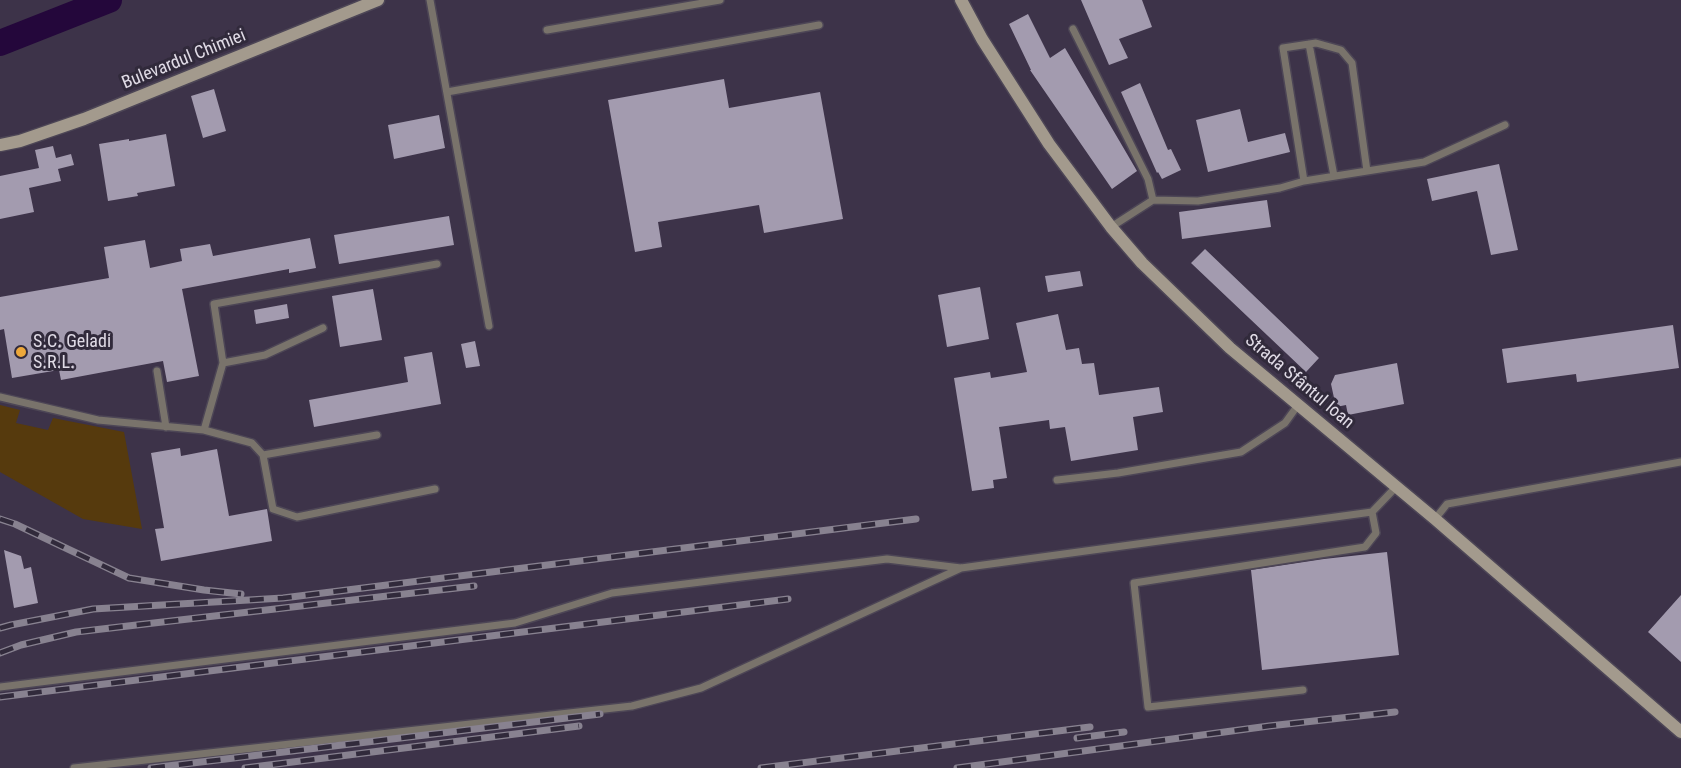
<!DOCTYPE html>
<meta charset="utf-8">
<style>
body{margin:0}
canvas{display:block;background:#312a3b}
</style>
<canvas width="1681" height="768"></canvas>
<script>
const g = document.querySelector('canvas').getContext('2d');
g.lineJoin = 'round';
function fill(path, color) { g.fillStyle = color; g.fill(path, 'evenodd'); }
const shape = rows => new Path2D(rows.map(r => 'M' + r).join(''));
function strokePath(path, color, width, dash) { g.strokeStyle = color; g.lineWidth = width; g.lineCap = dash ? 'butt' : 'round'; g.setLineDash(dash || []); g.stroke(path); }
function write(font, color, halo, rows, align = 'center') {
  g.font = font + ' "Roboto Condensed",sans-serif'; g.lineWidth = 6; g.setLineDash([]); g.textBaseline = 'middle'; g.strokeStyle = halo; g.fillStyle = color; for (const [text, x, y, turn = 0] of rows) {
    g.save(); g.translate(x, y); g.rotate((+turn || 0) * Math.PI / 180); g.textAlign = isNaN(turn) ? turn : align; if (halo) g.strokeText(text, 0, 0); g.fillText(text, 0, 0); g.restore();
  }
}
const built = shape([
 [0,0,1681,0,1681,768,0,768]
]);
const green = shape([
 [0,405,20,410,16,423,48,430,53,418,124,432,142,529,83,519,0,472]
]);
const river = shape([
 [0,43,109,0]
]);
const building = shape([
 [1081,0,1142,0,1152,27,1119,39,1128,58,1109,65],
 [1028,14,1050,58,1065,48,1137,171,1112,189,1030,70,1031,70,1009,24],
 [724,79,729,108,820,92,843,219,764,233,759,205,658,222,662,247,635,252,608,100],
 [1140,83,1168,150,1171,149,1181,170,1162,179,1158,172,1157,173,1121,92],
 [214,89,226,131,203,138,191,96],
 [1240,109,1248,142,1285,133,1290,152,1208,172,1196,120],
 [439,115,445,148,394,159,388,125],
 [166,134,175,186,137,193,138,196,108,201,99,144,129,139,129,141],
 [53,146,56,158,71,154,74,165,58,169,61,181,29,188,34,212,0,219,0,176,39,168,35,150],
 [1499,164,1518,250,1491,255,1477,191,1432,201,1427,179],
 [1267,200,1271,227,1182,239,1179,212],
 [449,216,454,245,339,264,334,235],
 [310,238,316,268,289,273,289,269,182,289,199,376,167,382,163,361,61,380,59,370,12,378,4,329,0,330,0,297,109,278,104,247,145,240,150,268,182,261,180,249,210,244,213,256],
 [1205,249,1319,358,1306,372,1191,263],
 [1080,271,1083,286,1048,292,1045,276],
 [980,287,989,339,947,347,938,295],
 [373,289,382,340,340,347,332,296],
 [287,304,289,318,256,324,254,310],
 [1058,314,1066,350,1079,348,1082,364,1094,363,1099,395,1159,387,1163,412,1133,417,1138,450,1071,461,1065,427,1050,429,1049,420,999,427,1007,478,993,480,994,488,972,491,954,378,990,372,991,378,1027,372,1016,323],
 [1673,325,1679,368,1577,382,1576,374,1507,383,1502,349],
 [475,341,480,366,466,368,461,344],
 [432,352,441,404,314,427,309,400,408,382,404,357],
 [1397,363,1404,404,1348,415,1346,405,1336,407,1331,384,1335,375],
 [180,448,181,456,217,449,229,516,267,509,272,541,161,561,155,529,164,528,151,453],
 [4,550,21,556,24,569,31,567,38,603,14,608],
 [1387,552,1399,655,1262,670,1251,570,1324,559],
 [1681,595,1681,662,1648,632]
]);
const lane = shape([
 [430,0,489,326],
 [1073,29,1148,179,1153,200],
 [547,30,720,0],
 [1309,44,1334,176],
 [447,92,819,25],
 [1304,181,1283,48,1316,43,1341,50,1352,63,1367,171],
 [1111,227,1153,200,1198,201,1280,188,1304,181,1424,162,1505,125],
 [223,363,265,355,323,328],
 [157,371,166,427],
 [0,397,98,420,204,430,252,443,263,455,273,509,297,517,435,489],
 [204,430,223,363,214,304,437,264],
 [263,455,377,435],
 [1057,480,1118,473,1241,452,1285,423,1298,405],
 [1435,519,1447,504,1681,462],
 [0,687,515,623,612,593,887,559,961,568,1372,512],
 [1303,690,1148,707,1134,583,1365,547,1376,533,1372,512,1397,486],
 [74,768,632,706,701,688,961,568]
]);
const secondary = shape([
 [961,0,982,39,1049,144,1111,227,1142,263,1230,348,1435,519,1681,732],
 [0,145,20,141,84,119,378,0]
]);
const rail = shape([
 [0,519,15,524,129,578,204,590,241,594],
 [0,628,11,625,93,609,283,598,916,519],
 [0,653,21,645,76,632,474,586],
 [0,697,788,599],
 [1077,738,1124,732],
 [151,768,600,714],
 [245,768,579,726],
 [761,768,1090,727],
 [957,768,1269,726,1395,712]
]);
const markers = [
 [21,352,6,"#eda83b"]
];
const streetNames = [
 ["Bulevardul Chimiei",184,60,-22],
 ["Strada Sfântul Ioan",1299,382,40]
];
const poiNames = [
 ["S.C. Geladi",33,342],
 ["S.R.L.",33,363]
];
fill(built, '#3d3349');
fill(green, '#563a0d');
strokePath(river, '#24073b', 26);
fill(building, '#a39baf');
strokePath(lane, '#4d4656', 10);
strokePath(secondary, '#4d4656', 15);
strokePath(lane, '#79736b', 7);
strokePath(secondary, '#a39a8d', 12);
strokePath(rail, '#888290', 7);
strokePath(rail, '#312a3b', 4.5, [14]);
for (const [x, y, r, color] of markers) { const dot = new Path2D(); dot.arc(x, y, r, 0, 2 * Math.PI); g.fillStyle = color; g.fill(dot); strokePath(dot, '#312a3b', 2); }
write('18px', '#e0dbe6', '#312a3b', streetNames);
write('18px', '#e0dbe6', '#312a3b', poiNames, 'left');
</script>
